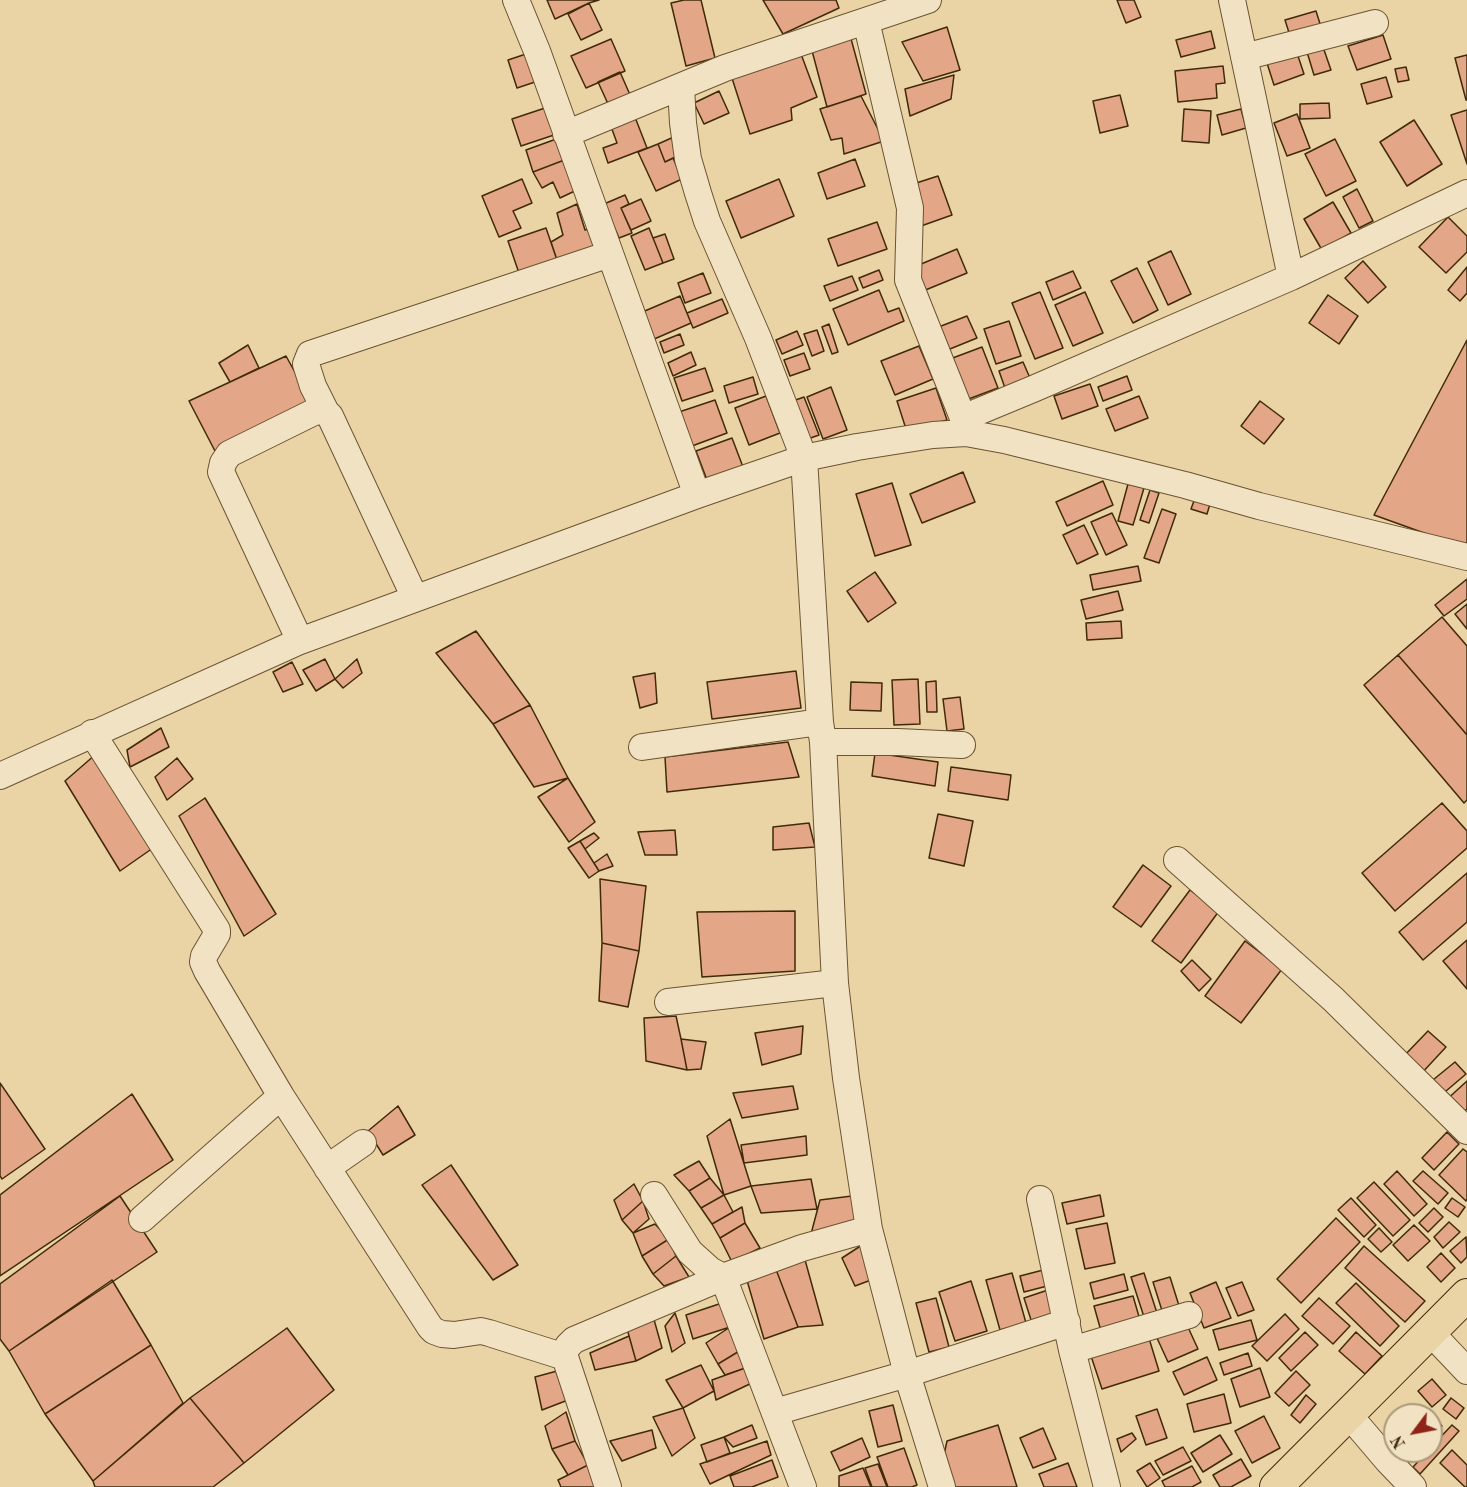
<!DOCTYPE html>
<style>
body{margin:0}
#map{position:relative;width:1467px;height:1487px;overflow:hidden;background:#ead3a5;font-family:"Old Standard TT",serif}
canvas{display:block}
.north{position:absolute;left:1383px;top:1403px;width:60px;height:60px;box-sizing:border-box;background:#f1e2c4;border:2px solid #aa987a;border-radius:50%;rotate:238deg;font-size:16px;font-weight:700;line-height:24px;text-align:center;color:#402a0a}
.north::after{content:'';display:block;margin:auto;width:21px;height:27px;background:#8f2418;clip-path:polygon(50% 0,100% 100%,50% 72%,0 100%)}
</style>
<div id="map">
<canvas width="1467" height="1487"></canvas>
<div class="north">N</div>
</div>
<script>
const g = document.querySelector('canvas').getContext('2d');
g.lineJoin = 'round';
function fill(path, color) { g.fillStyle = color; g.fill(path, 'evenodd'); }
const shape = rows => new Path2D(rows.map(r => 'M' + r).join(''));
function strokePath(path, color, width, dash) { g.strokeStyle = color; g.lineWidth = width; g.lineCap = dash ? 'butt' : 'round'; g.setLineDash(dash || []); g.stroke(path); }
const building = shape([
 [547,0,599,0,589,3,555,19,547,0],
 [684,0,701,0,715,58,686,66,671,3,684,0],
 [763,0,836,0,839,8,783,34,763,0],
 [1117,0,1134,0,1141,17,1126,23,1117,0],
 [589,3,602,30,581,40,568,14,589,3],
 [1316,11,1322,30,1291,39,1285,20,1316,11],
 [947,27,960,70,923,81,902,42,947,27],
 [1211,31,1215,48,1181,57,1176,40,1211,31],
 [850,35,866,94,827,107,811,47,850,35],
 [1383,35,1391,59,1357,70,1348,46,1383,35],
 [611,39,625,71,586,88,571,56,611,39],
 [1323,47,1331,70,1314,75,1307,52,1323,47],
 [1296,50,1304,74,1274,85,1266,60,1296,50],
 [526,54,535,82,517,88,508,60,526,54],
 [801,54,817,97,791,108,792,120,750,134,730,72,801,54],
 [1467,55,1467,100,1466,100,1455,58,1467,55],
 [1223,66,1225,83,1216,84,1217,98,1178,102,1175,71,1223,66],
 [1406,67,1409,80,1398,82,1395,69,1406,67],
 [620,72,631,97,609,106,598,82,620,72],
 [954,75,951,99,910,116,905,89,954,75],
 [1386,77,1392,97,1367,104,1361,84,1386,77],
 [719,91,729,113,704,124,694,103,719,91],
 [1120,95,1128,126,1100,133,1093,101,1120,95],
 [861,96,884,141,844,154,842,138,831,140,820,109,861,96],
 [1329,103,1330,118,1300,119,1300,104,1329,103],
 [551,106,560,133,521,146,512,119,551,106],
 [1184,109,1211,111,1209,143,1182,141,1184,109],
 [1241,109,1246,128,1222,135,1217,115,1241,109],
 [1467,110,1467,164,1451,115,1467,110],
 [633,112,647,148,608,163,603,148,617,143,609,121,633,112],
 [1297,114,1310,148,1287,156,1274,123,1297,114],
 [1414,120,1442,164,1407,186,1380,142,1414,120],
 [676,136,684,153,665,162,658,144,676,136],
 [559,138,567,159,533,172,526,150,559,138],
 [1335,139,1356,181,1326,196,1305,154,1335,139],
 [658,144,665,162,673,158,682,179,656,191,638,152,658,144],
 [567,159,579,189,560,198,553,182,542,188,533,172,567,159],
 [855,159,865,186,827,199,818,173,855,159],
 [938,176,952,215,921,226,907,186,938,176],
 [522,179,532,203,513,211,521,228,499,237,482,196,522,179],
 [779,179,794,216,741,238,726,201,779,179],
 [1357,189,1373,221,1359,228,1343,197,1357,189],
 [625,195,629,204,621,208,632,233,619,238,604,204,625,195],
 [641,199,651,221,631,230,621,208,641,199],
 [1333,202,1351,233,1322,250,1304,219,1333,202],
 [577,204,585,230,596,227,602,248,558,263,551,242,563,235,557,213,577,204],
 [1448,217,1467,236,1467,252,1446,273,1419,247,1448,217],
 [877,222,887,249,838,266,828,239,877,222],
 [546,228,558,263,520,276,508,241,546,228],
 [649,228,663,263,645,270,631,236,649,228],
 [665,234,674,259,663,263,653,238,665,234],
 [957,249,967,273,923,291,914,267,957,249],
 [1171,251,1191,294,1168,305,1148,262,1171,251],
 [1363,261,1386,287,1368,303,1345,278,1363,261],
 [1467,267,1467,293,1460,301,1448,290,1467,267],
 [1137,268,1158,310,1133,323,1111,281,1137,268],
 [879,270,883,280,863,288,859,278,879,270],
 [1073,271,1081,288,1053,300,1046,282,1073,271],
 [703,273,711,293,685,303,678,283,703,273],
 [852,276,858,290,830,301,824,286,852,276],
 [879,290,888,312,899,308,904,321,848,345,833,309,879,290],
 [1040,292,1063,348,1035,359,1012,303,1040,292],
 [1085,292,1103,333,1073,346,1055,305,1085,292],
 [1328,295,1358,316,1339,344,1309,323,1328,295],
 [680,296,691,323,652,340,640,313,680,296],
 [722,299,728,313,693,328,687,313,722,299],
 [967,316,977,338,945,351,936,328,967,316],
 [1009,321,1021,356,996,364,984,329,1009,321],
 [829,324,838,352,832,354,822,327,829,324],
 [817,330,824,351,812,356,804,334,817,330],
 [797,331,803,345,782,354,776,340,797,331],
 [680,334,684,345,664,353,660,342,680,334],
 [1467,340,1467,547,1466,548,1374,515,1467,340],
 [248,345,259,368,230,382,219,363,248,345],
 [919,346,933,379,895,395,881,361,919,346],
 [982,347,998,388,966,400,950,359,982,347],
 [691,352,696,365,673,376,668,363,691,352],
 [804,353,810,369,790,376,784,360,804,353],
 [286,356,313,405,215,451,189,401,286,356],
 [1023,362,1030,378,1005,388,999,371,1023,362],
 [705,368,713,391,682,401,674,378,705,368],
 [1127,376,1132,390,1103,401,1098,387,1127,376],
 [753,377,758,394,729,403,724,386,753,377],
 [1090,384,1098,406,1062,419,1054,396,1090,384],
 [831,387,847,430,823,439,807,397,831,387],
 [936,388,947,420,907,432,897,401,936,388],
 [766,396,780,433,749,445,735,408,766,396],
 [1139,396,1148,418,1115,431,1106,409,1139,396],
 [804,397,819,435,805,440,790,402,804,397],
 [715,400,727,433,692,446,679,412,715,400],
 [1260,401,1284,419,1264,444,1241,426,1260,401],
 [732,438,743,467,707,480,696,451,732,438],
 [963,472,975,502,922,523,910,494,963,472],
 [1103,481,1113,505,1067,526,1056,502,1103,481],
 [892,483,911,545,875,556,856,494,892,483],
 [1128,484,1144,488,1133,525,1118,521,1128,484],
 [1150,490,1159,493,1149,523,1140,520,1150,490],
 [1195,498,1210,504,1207,514,1191,509,1195,498],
 [1162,509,1176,514,1159,563,1144,558,1162,509],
 [1112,513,1127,545,1106,555,1091,522,1112,513],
 [1084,525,1098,554,1077,564,1063,535,1084,525],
 [1138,566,1141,581,1093,590,1090,575,1138,566],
 [875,572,896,603,868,622,847,591,875,572],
 [1467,579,1467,599,1444,616,1435,605,1467,579],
 [1118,591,1123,610,1086,619,1081,600,1118,591],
 [1467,604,1467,629,1455,614,1467,604],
 [1442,617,1467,646,1467,735,1398,655,1442,617],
 [1121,621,1122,638,1087,640,1086,623,1121,621],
 [476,631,530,705,493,724,436,653,476,631],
 [1398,655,1467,735,1467,800,1464,803,1364,685,1398,655],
 [325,659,335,679,316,691,303,670,325,659],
 [357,659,362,673,343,688,335,679,357,659],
 [292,662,303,684,283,692,273,672,292,662],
 [796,671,801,708,712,719,707,682,796,671],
 [655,673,657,703,640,708,633,677,655,673],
 [918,679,920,724,894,725,892,680,918,679],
 [936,681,937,712,927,712,926,682,936,681],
 [851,682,882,683,881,711,850,710,851,682],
 [960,697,964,729,947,731,943,699,960,697],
 [530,705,568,778,534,787,493,724,530,705],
 [161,728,169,747,130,767,127,750,161,728],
 [788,742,799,777,667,792,665,757,788,742],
 [875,753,938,762,935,786,872,776,875,753],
 [96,754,153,848,120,871,65,781,96,754],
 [177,758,193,779,167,800,155,777,177,758],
 [951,767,1011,775,1008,800,948,791,951,767],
 [568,778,595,822,569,842,538,797,568,778],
 [205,798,276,914,244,936,179,816,205,798],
 [1442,803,1467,831,1467,848,1395,911,1362,873,1442,803],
 [938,814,973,821,964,866,929,858,938,814],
 [809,823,815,847,773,850,773,827,809,823],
 [675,830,677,855,645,855,638,832,675,830],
 [594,833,599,838,585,849,580,841,594,833],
 [580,841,599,871,589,878,568,848,580,841],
 [607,854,613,866,599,871,594,863,607,854],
 [1143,865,1171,886,1141,927,1113,907,1143,865],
 [1467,873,1467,922,1423,960,1399,932,1467,873],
 [600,879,646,886,639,951,602,943,600,879],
 [1190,890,1219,911,1181,963,1152,941,1190,890],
 [795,911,795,971,702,977,697,912,795,911],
 [1467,940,1467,989,1443,961,1467,940],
 [1245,941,1282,969,1241,1023,1205,996,1245,941],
 [602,943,639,951,628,1007,599,1001,602,943],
 [1192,960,1211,979,1199,991,1181,971,1192,960],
 [676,1016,681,1039,687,1070,646,1061,644,1018,676,1016],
 [803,1026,801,1054,762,1065,755,1033,803,1026],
 [1428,1031,1446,1047,1420,1075,1402,1058,1428,1031],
 [681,1039,706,1042,701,1069,687,1070,681,1039],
 [1455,1062,1466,1074,1439,1097,1428,1084,1455,1062],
 [1467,1081,1467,1109,1458,1117,1444,1102,1467,1081],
 [0,1083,45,1149,2,1179,0,1176,0,1083],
 [793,1086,798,1109,742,1118,733,1093,793,1086],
 [132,1094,173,1160,0,1276,0,1195,132,1094],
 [398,1106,415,1135,383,1155,368,1131,398,1106],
 [730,1119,751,1186,724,1195,707,1136,730,1119],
 [1447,1132,1459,1144,1434,1170,1422,1158,1447,1132],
 [806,1136,807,1155,744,1163,741,1145,806,1136],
 [1463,1149,1467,1152,1467,1199,1466,1201,1439,1175,1463,1149],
 [699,1161,710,1178,689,1191,674,1175,699,1161],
 [451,1165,518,1265,493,1280,422,1185,451,1165],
 [1397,1171,1427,1204,1414,1216,1384,1184,1397,1171],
 [1423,1171,1448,1193,1438,1204,1413,1181,1423,1171],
 [710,1178,724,1195,701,1208,689,1191,710,1178],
 [811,1179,817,1209,761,1213,751,1186,811,1179],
 [1374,1182,1410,1220,1393,1236,1357,1198,1374,1182],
 [634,1184,643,1201,622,1220,614,1200,634,1184],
 [724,1195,733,1212,712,1224,701,1208,724,1195],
 [1100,1195,1104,1216,1067,1224,1062,1203,1100,1195],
 [120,1196,157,1252,9,1351,0,1339,0,1284,120,1196],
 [852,1196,857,1223,811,1234,820,1200,852,1196],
 [1351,1198,1376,1225,1364,1237,1338,1210,1351,1198],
 [1452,1198,1465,1207,1458,1217,1445,1208,1452,1198],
 [643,1201,649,1219,633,1233,622,1220,643,1201],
 [742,1207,745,1223,720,1238,712,1224,742,1207],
 [1434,1208,1443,1217,1428,1232,1419,1223,1434,1208],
 [1336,1218,1360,1242,1301,1303,1277,1279,1336,1218],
 [1449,1222,1460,1232,1443,1248,1434,1237,1449,1222],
 [745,1223,760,1248,732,1262,720,1238,745,1223],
 [1107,1223,1115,1263,1085,1269,1076,1229,1107,1223],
 [655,1224,669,1239,642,1256,633,1233,655,1224],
 [1414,1225,1430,1241,1408,1261,1393,1245,1414,1225],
 [1379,1228,1392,1242,1381,1252,1368,1239,1379,1228],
 [1466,1237,1467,1257,1461,1263,1450,1251,1466,1237],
 [669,1239,676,1256,653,1274,642,1256,669,1239],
 [862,1245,871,1280,855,1286,842,1258,862,1245],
 [1364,1246,1425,1301,1405,1322,1345,1268,1364,1246],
 [802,1249,823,1325,798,1327,772,1259,802,1249],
 [1441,1253,1455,1268,1441,1282,1427,1267,1441,1253],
 [676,1256,689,1277,664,1286,653,1274,676,1256],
 [772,1259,798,1327,764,1339,746,1277,772,1259],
 [1047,1269,1051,1285,1024,1292,1020,1276,1047,1269],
 [1012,1273,1026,1323,1000,1330,986,1280,1012,1273],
 [1144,1273,1158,1316,1145,1320,1131,1277,1144,1273],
 [1124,1274,1128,1290,1094,1299,1090,1283,1124,1274],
 [1170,1277,1181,1312,1164,1317,1153,1282,1170,1277],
 [112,1280,151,1345,45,1414,9,1351,112,1280],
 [971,1281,987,1331,955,1341,939,1292,971,1281],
 [1216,1282,1231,1318,1204,1328,1190,1293,1216,1282],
 [1242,1282,1254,1310,1238,1316,1226,1288,1242,1282],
 [1356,1283,1399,1326,1380,1346,1336,1303,1356,1283],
 [1051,1289,1059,1314,1032,1323,1024,1298,1051,1289],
 [1133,1296,1140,1320,1101,1331,1094,1306,1133,1296],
 [936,1298,949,1347,929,1352,916,1303,936,1298],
 [1319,1298,1350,1326,1333,1344,1302,1316,1319,1298],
 [725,1302,730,1327,693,1339,686,1315,725,1302],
 [675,1313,685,1343,672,1352,665,1326,675,1313],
 [1285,1314,1299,1329,1267,1361,1252,1346,1285,1314],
 [653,1316,662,1348,636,1361,626,1325,653,1316],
 [1251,1320,1257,1340,1219,1350,1213,1330,1251,1320],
 [1187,1325,1198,1349,1168,1362,1157,1338,1187,1325],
 [730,1327,741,1350,718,1364,706,1343,730,1327],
 [287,1328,334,1390,244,1463,190,1398,287,1328],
 [1305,1332,1318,1345,1291,1371,1279,1358,1305,1332],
 [1356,1332,1382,1356,1365,1374,1339,1351,1356,1332],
 [1148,1335,1159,1371,1102,1389,1090,1353,1148,1335],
 [629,1336,636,1361,595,1370,590,1353,629,1336],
 [151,1345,183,1403,93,1481,45,1414,151,1345],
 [741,1350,748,1367,725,1375,718,1364,741,1350],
 [1248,1353,1252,1366,1224,1375,1220,1363,1248,1353],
 [1207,1357,1217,1380,1184,1395,1173,1372,1207,1357],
 [701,1365,714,1391,683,1408,666,1380,701,1365],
 [748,1367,754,1382,716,1400,712,1380,748,1367],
 [1260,1368,1270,1397,1240,1407,1231,1379,1260,1368],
 [557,1371,568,1400,542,1410,535,1377,557,1371],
 [1296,1371,1310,1385,1289,1406,1275,1393,1296,1371],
 [1432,1379,1446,1395,1432,1407,1418,1391,1432,1379],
 [1224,1394,1231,1423,1194,1432,1187,1404,1224,1394],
 [1306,1395,1316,1404,1300,1423,1291,1415,1306,1395],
 [190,1398,244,1463,213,1487,95,1487,93,1481,190,1398],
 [1451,1398,1464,1408,1456,1419,1443,1409,1451,1398],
 [893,1405,902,1441,878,1447,869,1411,893,1405],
 [683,1408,695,1438,672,1456,653,1417,683,1408],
 [1157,1409,1167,1438,1146,1445,1136,1416,1157,1409],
 [566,1412,575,1441,552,1449,545,1426,566,1412],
 [1433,1415,1442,1426,1431,1435,1431,1417,1433,1415],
 [1264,1416,1280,1448,1252,1463,1235,1431,1264,1416],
 [752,1425,757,1438,733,1447,724,1437,752,1425],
 [998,1425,1017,1487,954,1487,944,1455,947,1441,998,1425],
 [1452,1425,1459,1431,1420,1474,1413,1467,1428,1451,1431,1451,1431,1447,1452,1425],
 [1043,1428,1056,1459,1033,1468,1020,1438,1043,1428],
 [652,1430,656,1448,622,1461,610,1441,652,1430],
 [1132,1433,1136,1439,1121,1452,1117,1439,1132,1433],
 [1220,1435,1232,1454,1203,1472,1191,1453,1220,1435],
 [724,1437,730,1453,707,1462,701,1445,724,1437],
 [862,1438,870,1457,840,1471,831,1452,862,1438],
 [575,1441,588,1465,568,1475,552,1449,575,1441],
 [767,1441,771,1455,710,1484,700,1464,767,1441],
 [1183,1447,1191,1461,1163,1475,1155,1461,1183,1447],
 [904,1448,917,1485,912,1487,888,1487,877,1457,904,1448],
 [1452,1450,1467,1465,1467,1487,1465,1487,1440,1463,1452,1450],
 [1395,1451,1419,1451,1408,1463,1395,1451],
 [1241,1459,1251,1476,1231,1487,1220,1487,1213,1475,1241,1459],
 [772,1460,778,1477,752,1487,734,1487,730,1476,772,1460],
 [1068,1463,1077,1487,1044,1487,1039,1474,1068,1463],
 [1150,1463,1160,1478,1147,1487,1137,1471,1150,1463],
 [878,1464,887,1487,872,1487,865,1468,878,1464],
 [588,1465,603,1487,561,1487,558,1480,588,1465],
 [1192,1466,1201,1482,1192,1487,1165,1487,1162,1481,1192,1466],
 [863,1468,871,1487,839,1487,839,1476,863,1468]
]);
const minor = shape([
 [516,0,537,51,697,495],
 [1232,0,1291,277],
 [866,21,910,208,908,280,963,418,966,433],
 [1244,57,1375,23],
 [681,87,683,123,688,159,698,193,707,221,758,338,804,458,820,722,823,742,835,983,846,1078,869,1229,907,1374,942,1487],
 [566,134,725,68,928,0],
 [963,418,1033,389,1291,277,1467,193],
 [415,598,330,416,326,412,313,386,306,364,310,354,610,254],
 [300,641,221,472,223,463,229,454,314,412,322,411,326,412],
 [92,733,217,930,217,934,204,956,203,962,207,971,281,1096,430,1327,434,1331,442,1334,454,1335,481,1331,489,1333,565,1357],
 [823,742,898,742,962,745],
 [642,747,820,722],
 [0,776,300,641,697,495,804,458,857,447,933,435,966,433,1004,440,1185,485,1259,506,1467,557],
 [1177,860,1333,999,1467,1131],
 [668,1002,835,983],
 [327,1168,363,1143],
 [654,1195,690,1252,710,1270,723,1277,803,1487],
 [1040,1199,1072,1350,1107,1487],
 [142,1219,281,1096],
 [1430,1332,1467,1371],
 [1072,1350,1189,1315],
 [775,1412,907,1374,1067,1322],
 [1348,1414,1388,1461,1413,1487],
 [608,1487,565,1357,565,1351,568,1346,574,1340,723,1277,802,1248,869,1229]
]);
const major = shape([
 [1276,1487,1467,1295]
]);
fill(building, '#e3a787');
strokePath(building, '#402a0a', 1.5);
strokePath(minor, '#6a5431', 28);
strokePath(major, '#402a0a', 34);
strokePath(minor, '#f1e2c4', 26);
strokePath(major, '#ead3a5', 32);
</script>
